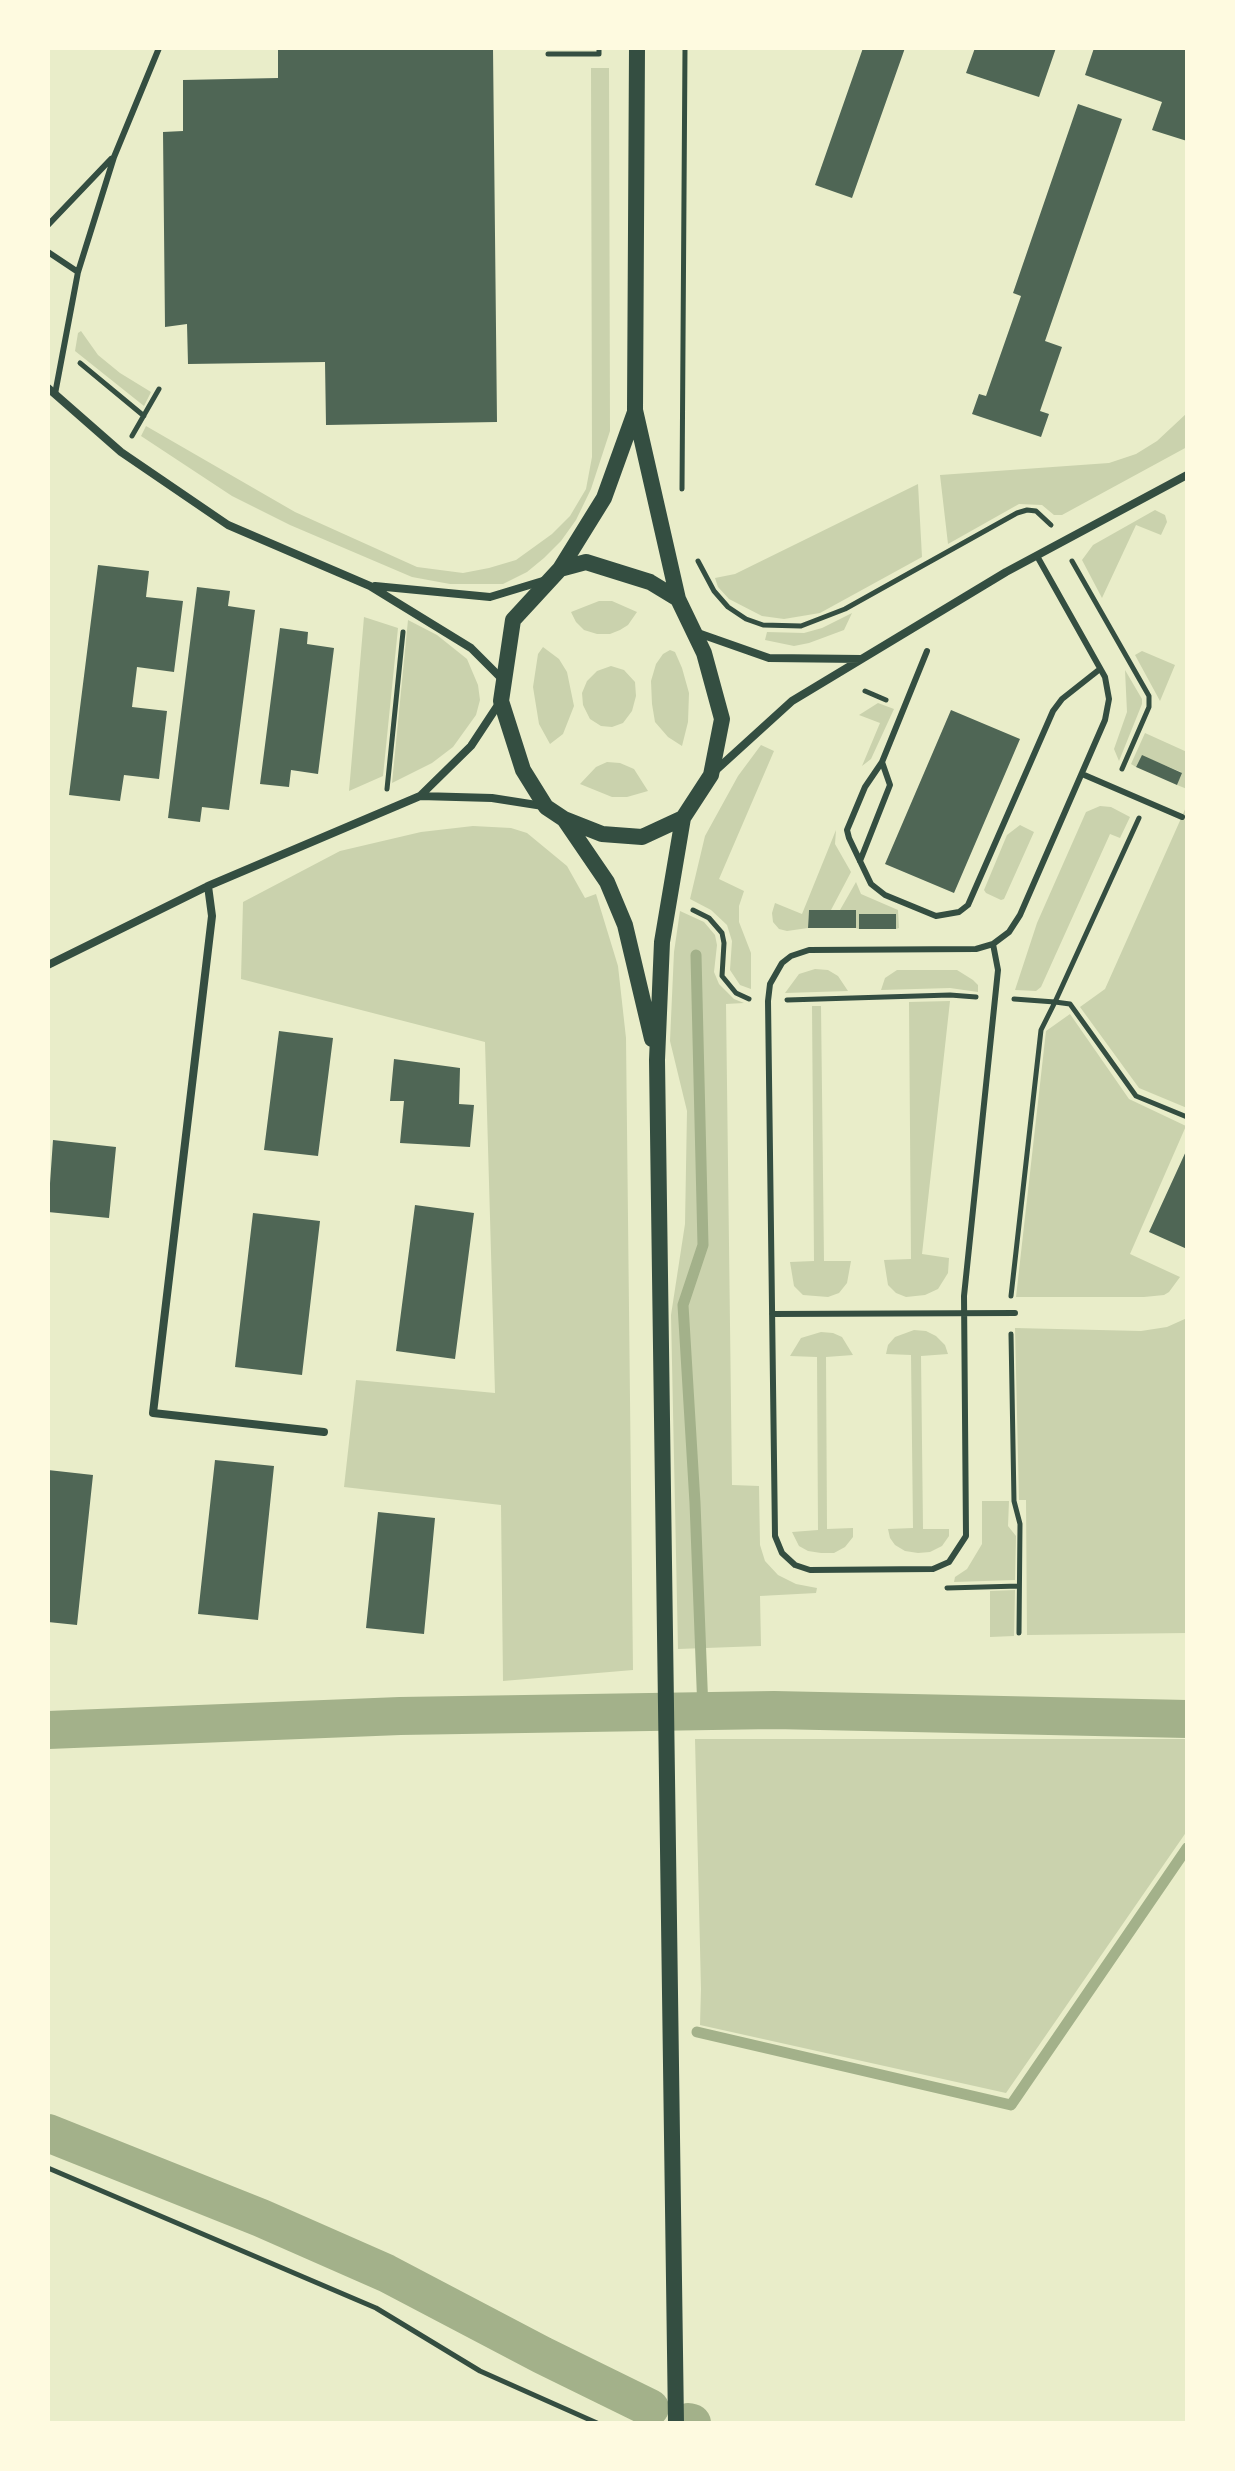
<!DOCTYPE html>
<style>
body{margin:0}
#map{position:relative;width:1235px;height:2471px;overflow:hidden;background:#e9edc9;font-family:"Golos Text",sans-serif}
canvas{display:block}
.frame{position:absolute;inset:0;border:50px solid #fefae0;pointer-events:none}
</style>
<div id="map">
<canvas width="1235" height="2471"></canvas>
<div class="frame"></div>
</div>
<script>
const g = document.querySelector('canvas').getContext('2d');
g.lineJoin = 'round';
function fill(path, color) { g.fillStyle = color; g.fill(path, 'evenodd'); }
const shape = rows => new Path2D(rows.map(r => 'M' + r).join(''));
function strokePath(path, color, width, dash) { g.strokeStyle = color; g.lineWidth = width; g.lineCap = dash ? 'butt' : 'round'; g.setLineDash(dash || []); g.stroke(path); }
const green = shape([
 [591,68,609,68,610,431,591,489,576,520,561,541,544,558,527,572,503,584,450,584,412,577,290,525,232,496,141,436,146,426,295,512,417,567,463,573,489,568,516,560,552,534,570,516,586,489,592,457],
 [81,331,98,355,120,373,151,392,144,406,75,351,78,333],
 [1187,413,1187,447,1062,515,1054,515,1042,505,1019,504,948,544,940,475,1109,463,1136,454,1157,441],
 [918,484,922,557,820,613,784,619,762,616,729,599,718,587,715,578,735,574],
 [1155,510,1165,515,1167,522,1161,535,1136,525,1102,598,1082,560,1093,545],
 [599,601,612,601,637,612,628,625,620,630,610,634,597,634,584,630,576,622,571,612],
 [852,613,844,630,809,643,794,646,765,640,767,632,804,633,822,628],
 [364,617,398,628,383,776,349,791],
 [408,620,437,635,467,659,478,685,480,700,476,715,453,747,432,763,392,783],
 [543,647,559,659,567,672,574,706,563,734,550,744,539,724,533,687,538,654],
 [670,650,675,652,682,668,689,693,688,722,682,746,668,737,655,722,652,704,651,681,656,664,663,654],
 [1142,651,1175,665,1160,701,1135,655],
 [611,666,624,670,635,682,636,696,632,711,623,723,612,727,601,726,590,719,583,705,582,693,587,681,597,671],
 [1125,670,1142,699,1142,704,1119,761,1114,749,1127,712],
 [878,703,894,709,871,759,862,766,880,723,859,715],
 [1145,733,1187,752,1187,789,1177,785,1181,772,1142,756,1136,767,1131,764],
 [761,745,774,751,719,879,744,891,739,906,739,922,751,953,751,989,740,985,730,970,732,941,727,925,711,910,690,899,705,836,738,776],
 [607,762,620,763,634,769,648,791,627,797,612,797,580,784,596,767],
 [1187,805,1187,1108,1139,1088,1080,1007,1105,989],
 [1100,806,1111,807,1130,817,1120,838,1110,834,1041,987,1036,991,1015,990,1037,923,1086,812],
 [1020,825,1034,832,1004,899,1001,900,986,893,984,890,1007,835],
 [473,826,511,828,527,833,567,866,585,898,596,894,618,966,626,1038,633,1670,503,1681,501,1505,344,1487,356,1380,495,1393,485,1042,241,979,243,902,340,851,421,832],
 [836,830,835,844,851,872,831,910,809,910,808,928,787,931,779,929,773,922,772,913,775,903,802,914],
 [856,882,861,894,898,910,899,928,896,929,896,914,860,914,859,929,856,928,856,910,840,910],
 [680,911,704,922,715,935,717,945,714,972,719,984,734,999,744,1003,726,1004,732,1485,759,1486,760,1545,765,1561,778,1575,796,1584,817,1588,816,1593,760,1596,761,1646,678,1649,671,1315,685,1224,687,1111,670,1041,674,952],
 [815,969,828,970,838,976,848,991,785,993,799,974],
 [897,970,957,970,973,980,978,985,978,992,950,988,881,990,885,978],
 [950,1001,922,1254,949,1258,948,1273,938,1289,925,1295,906,1297,896,1293,888,1285,884,1260,911,1259,909,1002],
 [812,1006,821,1006,824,1261,851,1261,847,1283,839,1293,828,1297,803,1295,794,1286,790,1262,814,1261],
 [1070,1014,1129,1099,1186,1126,1130,1254,1180,1277,1169,1292,1164,1295,1144,1297,1016,1297,1046,1031],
 [1187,1318,1187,1633,1027,1635,1026,1500,1019,1500,1015,1328,1141,1331,1167,1327],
 [914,1330,926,1331,936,1336,945,1345,948,1354,921,1356,923,1529,949,1529,949,1536,942,1546,930,1552,918,1553,905,1551,895,1545,890,1538,888,1529,913,1528,911,1355,886,1354,888,1345,895,1337],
 [821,1332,833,1333,842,1337,853,1355,826,1357,827,1529,853,1528,853,1537,845,1547,834,1553,821,1553,808,1551,799,1546,792,1532,818,1530,817,1357,790,1356,801,1338],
 [982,1501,1009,1501,1008,1526,1016,1536,1015,1580,954,1582,955,1577,967,1569,982,1544],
 [1015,1590,1014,1636,990,1637,990,1591],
 [695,1739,1187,1739,1187,1831,1006,2093,700,2025,701,1989]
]);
const stream = shape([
 [696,955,703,1245,683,1305,695,1503,703,1711],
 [697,2032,1011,2105,1187,1848]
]);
const canal = shape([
 [48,1730,400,1716,774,1710,1187,1719],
 [48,2133,261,2218,386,2273,542,2355,650,2408],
 [688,2422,692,2423]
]);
const building = shape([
 [278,48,493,48,497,422,326,425,325,362,188,364,187,324,165,327,163,132,183,131,183,80,278,78],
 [863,48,905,48,852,198,815,185],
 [975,48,1056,48,1039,97,966,73],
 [1094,48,1187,48,1187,141,1152,130,1162,102,1085,75],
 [1078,104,1122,119,1045,341,1062,347,1040,411,1049,414,1041,437,972,414,979,394,986,396,1021,296,1013,293],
 [98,565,149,571,146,597,183,601,174,672,137,667,132,707,167,711,159,779,124,775,120,801,69,795],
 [197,587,230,591,228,606,255,610,229,810,202,807,200,822,168,818],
 [280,628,308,632,307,644,334,648,318,774,291,770,289,787,260,784],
 [951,710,1020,739,954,893,885,864],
 [1142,755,1182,773,1177,785,1136,767],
 [809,910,856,910,856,928,808,928],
 [859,914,896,914,896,929,859,929],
 [279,1031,333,1038,318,1156,264,1150],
 [394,1059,460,1068,459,1104,474,1105,470,1147,400,1143,404,1101,390,1101],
 [53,1140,116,1147,109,1218,48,1212],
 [1187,1149,1187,1249,1149,1232],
 [415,1205,474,1213,455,1359,396,1351],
 [253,1213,320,1221,302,1375,235,1367],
 [215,1460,274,1466,258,1620,198,1614],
 [48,1470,93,1475,77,1625,48,1622],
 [378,1512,435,1518,424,1634,366,1628]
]);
const path = shape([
 [548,54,599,54,599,48],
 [80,363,144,416],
 [132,436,159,389],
 [682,489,685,48],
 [698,561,714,591,728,607,746,619,763,625,801,626,845,609,1017,513,1027,510,1036,511,1051,525],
 [1072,561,1149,696,1149,707,1122,769],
 [865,691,886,700],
 [387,789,403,632],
 [693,910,709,918,722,933,724,943,722,976,736,993,749,999],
 [1014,999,1055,1002,1139,818],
 [787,1000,950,995,976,997],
 [1011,1296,1041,1030,1055,1002,1070,1004,1136,1096,1187,1117],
 [1011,1334,1014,1501,1020,1524,1019,1633],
 [947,1588,1019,1586],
 [48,2168,376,2308,480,2371,597,2423]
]);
const service = shape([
 [48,225,111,159],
 [48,252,78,272,55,394],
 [78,272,114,157,159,48],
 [927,651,882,762,865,787,847,830,849,838,871,884,885,895,936,916,959,912,968,905,1053,711,1062,699,1100,669],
 [1082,774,1182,817],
 [860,861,890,785,882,762],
 [993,944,998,970,964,1296,966,1536,949,1562,933,1569,810,1570,795,1565,782,1553,775,1536,768,1001,770,984,782,963,791,956,809,950,976,949,993,944,1009,932,1020,915,1105,720,1109,699,1105,677,1037,556],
 [772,1314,1015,1313]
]);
const minor = shape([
 [48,388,121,452,228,525,370,586,471,648,502,679],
 [375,586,490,597,546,580],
 [695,632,769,658,861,659],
 [715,771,792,701,1006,572,1187,475],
 [420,796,492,798,543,806],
 [208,886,212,916,153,1413,324,1432],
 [48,965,208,886,420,796,471,746,500,702]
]);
const secondary = shape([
 [637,48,635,410,678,599,704,653,722,719,711,775,683,818,642,837,602,834,564,819,546,807,523,770,501,701,513,620,560,569,586,562,650,582,678,599],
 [560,569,604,498,635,412],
 [564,819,607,882,625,925,652,1039],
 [676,2423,657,1060,662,942,683,818]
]);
fill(green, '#cad2ad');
strokePath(stream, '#a3b18a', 11);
strokePath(canal, '#a3b18a', 38);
fill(building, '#4f6655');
strokePath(path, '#344e41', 5);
strokePath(service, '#344e41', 6);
strokePath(minor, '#344e41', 8);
strokePath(secondary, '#344e41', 16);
</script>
